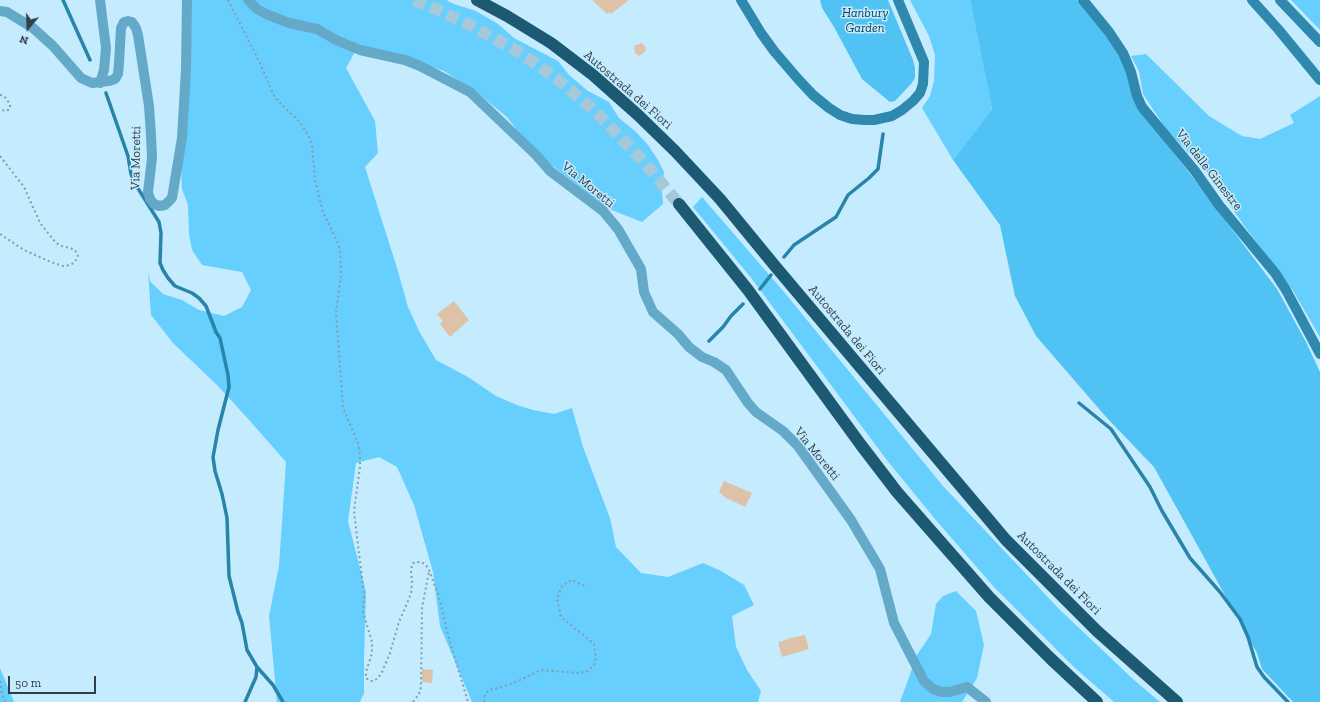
<!DOCTYPE html>
<style>
body{margin:0}
#map{position:relative;width:1320px;height:702px;overflow:hidden;background:#c4ebfe;font-family:"Zilla Slab",serif}
canvas{display:block}
.north{position:absolute;left:8px;top:8px;width:40px;height:40px;-webkit-text-stroke:3px #c4ebfe;paint-order:stroke;rotate:199deg;font-size:11px;font-weight:700;line-height:16px;text-align:center;color:#303f47}
.north::after{content:'';display:block;margin:auto;width:14px;height:18px;background:#303f47;clip-path:polygon(50% 0,100% 100%,50% 72%,0 100%)}
.scale{position:absolute;left:8px;top:676px;width:88px;height:18px;box-sizing:border-box;border:2px solid #303f47;border-top:0;padding-left:5px;font-size:12px;line-height:14px;white-space:nowrap;color:#303f47;-webkit-text-stroke:3px #c4ebfe;paint-order:stroke}
</style>
<div id="map">
<canvas width="1320" height="702"></canvas>
<div class="north">N</div>
<div class="scale">50 m</div>
</div>
<script>
const g = document.querySelector('canvas').getContext('2d');
g.lineJoin = 'round';
function fill(path, color) { g.fillStyle = color; g.fill(path, 'evenodd'); }
const shape = rows => new Path2D(rows.map(r => 'M' + r).join(''));
function strokePath(path, color, width, dash) { g.strokeStyle = color; g.lineWidth = width; g.lineCap = dash ? 'butt' : 'round'; g.setLineDash(dash || []); g.stroke(path); }
function write(font, color, halo, rows, align = 'center') {
  g.font = font + ' "Zilla Slab",serif'; g.lineWidth = 3; g.setLineDash([]); g.textBaseline = 'middle'; g.strokeStyle = halo; g.fillStyle = color; for (const [text, x, y, turn = 0] of rows) {
    g.save(); g.translate(x, y); g.rotate((+turn || 0) * Math.PI / 180); g.textAlign = isNaN(turn) ? turn : align; if (halo) g.strokeText(text, 0, 0); g.fillText(text, 0, 0); g.restore();
  }
}
const green = shape([
 [190,0,446,0,454,4,476,11,498,24,514,38,558,61,569,75,588,91,609,102,619,118,635,131,648,145,658,160,664,172,662,192,663,204,642,222,604,207,544,159,526,142,507,117,480,95,444,71,376,49,355,52,346,68,375,121,378,153,365,167,397,268,408,307,419,331,436,360,468,377,496,396,517,405,533,410,554,414,572,408,583,447,610,518,616,547,641,573,668,577,703,563,721,571,744,585,754,605,732,616,736,647,747,670,761,691,758,702,472,702,440,626,433,572,414,505,397,467,379,457,356,463,348,521,366,592,364,660,364,693,360,702,277,702,269,616,279,566,286,462,250,421,219,387,173,343,151,315,148,271,150,281,163,294,182,300,199,310,224,316,242,307,251,290,242,272,202,265,192,250,189,234,188,205,182,189,181,167],
 [910,0,970,0,992,109,953,160,922,108,930,96,934,81,935,55,929,36],
 [1291,0,1320,0,1320,30,1293,2],
 [1146,54,1209,116,1242,136,1260,139,1294,123,1290,115,1320,96,1320,337,1292,289,1245,227,1209,174,1166,129,1143,94,1139,71,1131,56],
 [702,197,784,292,943,486,1059,609,1134,680,1160,702,1114,702,1074,667,994,587,935,519,886,459,752,279,693,207],
 [956,591,976,611,984,645,977,678,962,702,900,702,917,655,931,634,936,604,943,596],
 [0,668,14,702,0,702]
]);
const forest = shape([
 [820,0,888,0,913,60,915,68,915,78,911,84,895,101,890,102,862,79,834,27,822,8],
 [970,0,1077,0,1102,29,1128,69,1140,111,1191,175,1277,289,1306,342,1320,372,1320,702,1293,702,1262,669,1257,653,1154,467,1107,418,1036,336,1015,296,1000,225,953,160,992,109]
]);
const stream = shape([
 [63,0,90,60],
 [106,93,128,156,131,174,134,182,159,222,161,233,160,263,163,270,168,278,175,286,192,293,199,298,206,306,216,332,220,338,228,375,229,387,218,430,213,457,215,471,222,494,227,518,229,576,238,612,242,623,247,650,257,667,273,685,283,702],
 [784,257,794,245,836,217,848,195,869,178,878,169,883,134],
 [760,289,771,275],
 [709,341,723,327,731,316,743,304],
 [1079,403,1111,429,1150,487,1162,511,1190,558,1220,592,1240,619,1248,637,1257,667,1264,677,1288,702],
 [245,702,256,677,257,667]
]);
const building = shape([
 [592,0,629,0,611,14,609,12,607,14],
 [642,43,646,48,645,52,639,56,635,53,634,46],
 [454,301,469,320,450,337,440,324,443,321,437,314],
 [724,481,752,493,745,507,726,498,719,492],
 [805,635,809,649,782,657,778,642,787,640,786,639],
 [422,669,433,670,432,683,422,682]
]);
const highwayTunnel = shape([
 [414,0,429,6,470,25,519,52,557,79,596,112,645,163,679,204]
]);
const path = shape([
 [228,0,261,65,274,96,283,106,299,121,309,136,312,145,315,180,323,212,338,243,340,251,341,274,336,313,343,408,358,443,360,454,360,467,354,511,355,520,364,595,363,612,372,642,372,653,366,672,366,678,370,681,374,681,378,678,382,672,390,653,399,622,411,594,412,582,411,571,412,564,415,562,421,562,426,565,429,570,439,597,448,635,468,702],
 [0,95,4,96,10,104,10,108,7,111,0,110],
 [0,156,24,187,40,223,56,243,62,246,70,248,75,250,78,256,75,262,70,265,63,266,51,262,24,250,0,234],
 [0,681,2,694,5,702],
 [413,702,419,694,421,687,422,608,429,571],
 [484,702,485,695,489,690,499,688,518,681,541,670,579,673,588,671,594,665,596,658,594,644,561,617,557,599,562,586,571,580,585,586]
]);
const street = shape([
 [100,0,106,48,104,70,100,83],
 [248,0,257,9,266,14,289,23,317,29,336,40,360,50,405,60,420,66,470,92,536,155,550,171,603,211,618,229,641,269,644,292,653,312,678,334,689,347,702,357,714,362,726,370,748,403,756,412,783,431,798,446,851,520,880,569,894,623,924,681,933,689,942,692,950,692,967,687,986,702],
 [0,11,7,12,33,28,53,46,81,78,92,83,109,81,115,79,118,74,119,63,121,28,124,22,128,21,132,22,136,28,138,35,149,106,151,135,152,158,148,192,150,199,154,204,159,206,165,205,172,198,182,138,186,69,187,0]
]);
const secondary = shape([
 [741,0,761,33,774,51,798,79,813,95,829,108,840,115,852,119,865,120,874,120,892,116,902,110,913,101,920,93,923,84,924,62,898,0],
 [1083,0,1109,32,1123,53,1131,72,1137,96,1142,107,1195,171,1219,205,1275,273,1286,290,1320,354],
 [1252,0,1278,29,1320,80],
 [1280,0,1320,42]
]);
const highway = shape([
 [477,0,507,16,551,43,593,75,638,115,675,151,720,199,775,266,1006,540,1097,631,1177,702],
 [679,204,748,290,861,445,897,492,989,597,1051,659,1097,702]
]);
const parkNames = [
 ["Hanbury",865,13],
 ["Garden",865,28]
];
const streetNames = [
 ["Autostrada dei Fiori",628,90,41],
 ["Via Moretti",136,158,-89],
 ["Via delle Ginestre",1209,170,52],
 ["Via Moretti",588,185,39],
 ["Autostrada dei Fiori",847,330,50],
 ["Via Moretti",817,454,51],
 ["Autostrada dei Fiori",1059,573,45]
];
fill(green, '#66cffe');
fill(forest, '#50c2f4');
strokePath(stream, '#2884a8', 3.5);
fill(building, '#dec2a8');
strokePath(highwayTunnel, '#a6c9d9', 12, [12, 6]);
strokePath(path, '#819eac', 2, [2, 3]);
strokePath(street, '#65a9c9', 10);
strokePath(secondary, '#2f88ad', 10);
strokePath(highway, '#1c5972', 12);
write('italic 13px', '#083c50', '#c4ebfe', parkNames);
write('13px', '#303f47', '#c4ebfe', streetNames);
</script>
